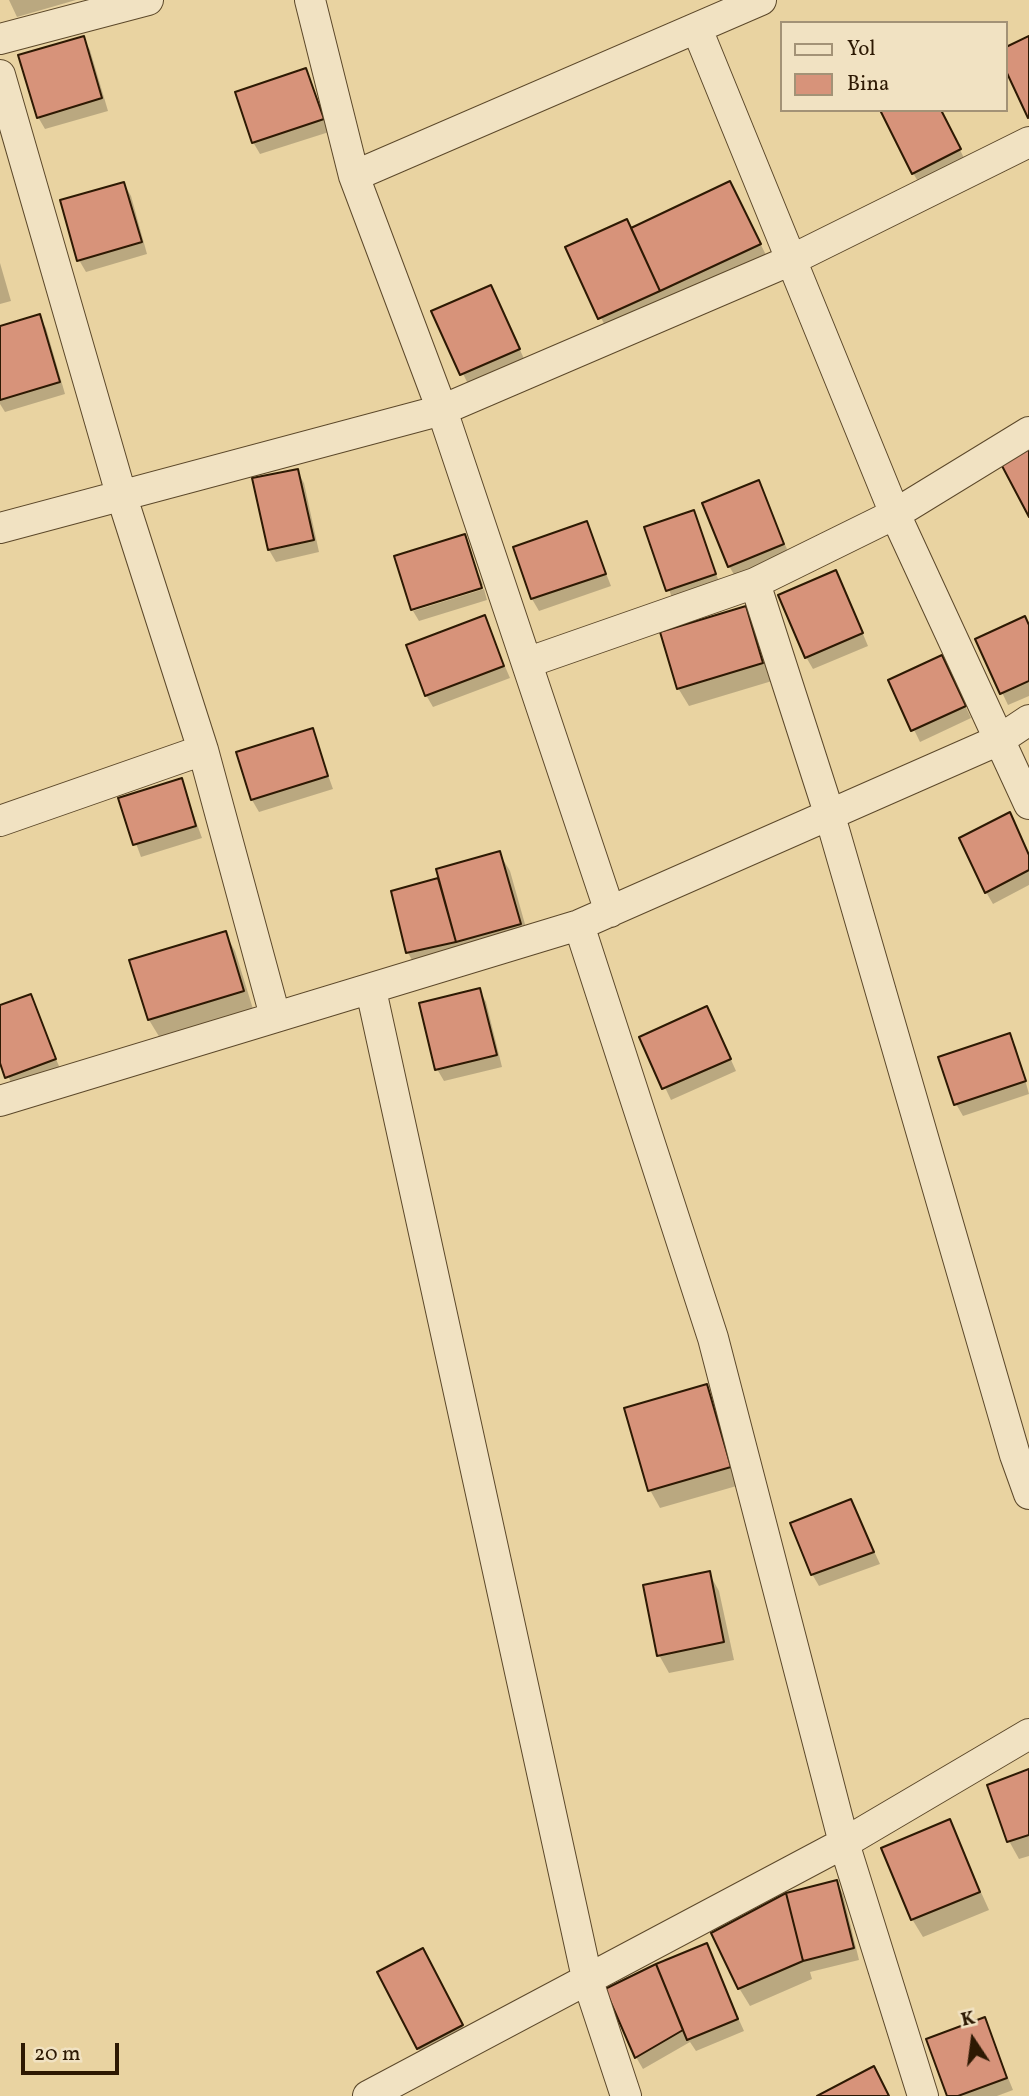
<!DOCTYPE html>
<style>
body{margin:0}
#map{position:relative;width:1029px;height:2096px;overflow:hidden;background:#e9d3a1;font-family:Vollkorn,serif}
canvas{display:block}
.legend{position:absolute;left:780px;top:21px;width:228px;height:91px;box-sizing:border-box;background:#f1e2c2;border:2px solid #a39276;margin:0;padding:9px 12px;list-style:none;font-size:21px;color:#2d1903}
.legend li{display:flex;align-items:center;gap:14px;height:35px}
.legend b{width:35px;border:2px solid #a39276}
.north{position:absolute;left:938px;top:2005px;width:70px;height:70px;-webkit-text-stroke:5px #f1e2c2;paint-order:stroke;rotate:347deg;font-size:19px;font-weight:700;line-height:28px;text-align:center;color:#2d1903}
.north::after{content:'';display:block;margin:auto;width:24px;height:32px;background:#2d1903;clip-path:polygon(50% 0,100% 100%,50% 72%,0 100%)}
.scale{position:absolute;left:21px;top:2043px;width:98px;height:32px;box-sizing:border-box;border:4px solid #2d1903;border-top:0;padding-left:9px;font-size:21px;line-height:24px;white-space:nowrap;color:#2d1903;-webkit-text-stroke:5px #f1e2c2;paint-order:stroke}
</style>
<div id="map">
<canvas width="1029" height="2096"></canvas>
<ul class="legend">
<li><b style="height:9px;background:#f1e2c2"></b>Yol</li>
<li><b style="height:19px;background:#d7937a"></b>Bina</li>
</ul>
<div class="north">K</div>
<div class="scale">20 m</div>
</div>
<script>
const g = document.querySelector('canvas').getContext('2d');
g.lineJoin = 'round';
function fill(path, color) { g.fillStyle = color; g.fill(path, 'evenodd'); }
const shape = rows => new Path2D(rows.map(r => 'M' + r).join(''));
function strokePath(path, color, width, dash) { g.strokeStyle = color; g.lineWidth = width; g.lineCap = dash ? 'butt' : 'round'; g.setLineDash(dash || []); g.stroke(path); }
const shadow = shape([
 [9,0,76,0,17,17],
 [83,38,90,50,108,111,45,129,38,117],
 [306,70,329,132,260,154,253,142],
 [940,110,966,162,920,185,913,173],
 [730,183,770,263,610,336,567,248,631,230],
 [124,184,131,196,147,254,86,272,79,260],
 [0,263,11,301,0,304],
 [497,299,525,361,469,386,433,312],
 [39,316,46,328,65,394,5,412,0,404,0,327],
 [297,471,304,483,319,552,276,562,269,550,254,480],
 [758,482,790,556,736,578,729,566],
 [693,512,721,587,674,603,646,528],
 [586,523,611,586,539,611,532,599],
 [464,536,483,585,412,607],
 [842,584,868,646,813,669,806,657],
 [484,589,487,600,419,621,413,611],
 [745,608,756,626,772,681,689,706,678,688],
 [484,618,510,678,433,707,426,695],
 [1029,627,1029,696,1008,705,977,640],
 [948,669,971,718,920,742,890,681],
 [312,730,333,789,259,812,252,800],
 [181,780,202,838,141,857,120,800],
 [499,853,510,871,530,942,415,965,408,953,393,892,440,879],
 [1029,855,1029,885,993,904,986,892],
 [225,933,235,951,253,1009,160,1038,149,1020],
 [479,990,486,1002,502,1067,444,1081,437,1069],
 [30,996,61,1071,14,1089,0,1058,0,1007],
 [713,1020,736,1071,671,1100,641,1037],
 [1009,1035,1016,1047,1029,1094,963,1116,956,1104],
 [706,1386,716,1404,740,1485,660,1508,650,1490],
 [851,1501,880,1564,819,1586,812,1574],
 [709,1573,719,1591,734,1660,669,1673,659,1655],
 [1029,1771,1029,1856,1019,1859,1009,1841],
 [949,1821,989,1910,923,1937,912,1919],
 [836,1882,843,1894,859,1960,810,1972,812,1979,750,2006,739,1988],
 [710,1955,744,2031,696,2051,690,2042,643,2069,636,2057],
 [429,1963,468,2037,425,2060,418,2048],
 [984,2019,1013,2090,997,2096,949,2096]
]);
const building = shape([
 [84,36,102,98,37,118,18,55,84,36],
 [1029,36,1029,117,1028,118,1006,71,1006,47,1029,36],
 [306,68,324,119,252,143,235,92,306,68],
 [880,110,941,110,961,149,912,174,880,110],
 [730,181,761,244,660,291,631,228,730,181],
 [124,182,142,242,77,261,60,200,124,182],
 [627,219,660,291,598,319,565,247,627,219],
 [491,285,520,349,460,375,431,311,491,285],
 [40,314,60,382,0,400,0,326,40,314],
 [1029,449,1029,517,1001,464,1029,449],
 [298,469,314,540,268,550,252,478,298,469],
 [759,480,784,544,728,567,702,503,759,480],
 [694,510,716,574,666,591,644,527,694,510],
 [587,521,606,574,531,599,513,547,587,521],
 [465,534,482,588,411,610,394,556,465,534],
 [836,570,863,633,805,658,778,595,836,570],
 [746,606,763,663,677,689,660,632,746,606],
 [485,615,504,666,425,696,406,645,485,615],
 [1025,616,1029,625,1029,681,1000,694,975,639,1025,616],
 [942,655,966,706,911,731,888,680,942,655],
 [313,728,328,776,251,800,236,752,313,728],
 [182,778,196,826,133,845,118,798,182,778],
 [1010,812,1029,855,1029,870,985,893,959,838,1010,812],
 [500,851,521,924,456,942,436,869,500,851],
 [438,878,456,942,406,953,391,891,438,878],
 [226,931,244,991,148,1020,129,960,226,931],
 [480,988,497,1055,435,1070,419,1003,480,988],
 [31,994,56,1059,5,1078,0,1063,0,1005,31,994],
 [707,1006,731,1059,662,1089,639,1037,707,1006],
 [1010,1033,1026,1081,954,1105,938,1057,1010,1033],
 [707,1384,731,1467,648,1491,624,1408,707,1384],
 [851,1499,874,1552,811,1575,790,1523,851,1499],
 [710,1571,724,1642,657,1656,643,1585,710,1571],
 [1029,1769,1029,1835,1007,1842,987,1785,1029,1769],
 [950,1819,980,1892,911,1920,881,1848,950,1819],
 [837,1880,854,1948,803,1961,786,1893,837,1880],
 [786,1893,803,1961,738,1989,711,1933,786,1893],
 [707,1943,738,2019,687,2040,656,1964,707,1943],
 [423,1948,463,2025,417,2049,377,1972,423,1948],
 [656,1964,683,2030,635,2058,605,1989,656,1964],
 [985,2017,1007,2078,958,2096,947,2096,926,2039,985,2017],
 [874,2066,889,2096,817,2096,874,2066]
]);
const street = shape([
 [310,0,354,176,442,410,610,912],
 [697,29,895,514,1029,804],
 [0,39,148,0],
 [0,75,121,494,203,750,275,1016],
 [354,176,761,0],
 [0,528,442,410,789,261,1029,142],
 [755,583,830,816,1015,1455,1029,1494],
 [529,662,755,583,895,514,1029,432],
 [0,821,203,750],
 [579,925,713,1338,844,1843,923,2096],
 [371,990,587,1978,626,2096],
 [0,1101,579,925,999,740,1029,720],
 [368,2096,844,1843,1029,1734]
]);
fill(shadow, '#0003');
fill(building, '#d7937a');
strokePath(building, '#2d1903', 2);
strokePath(street, '#5c482a', 32);
strokePath(street, '#f1e2c2', 30);
</script>
